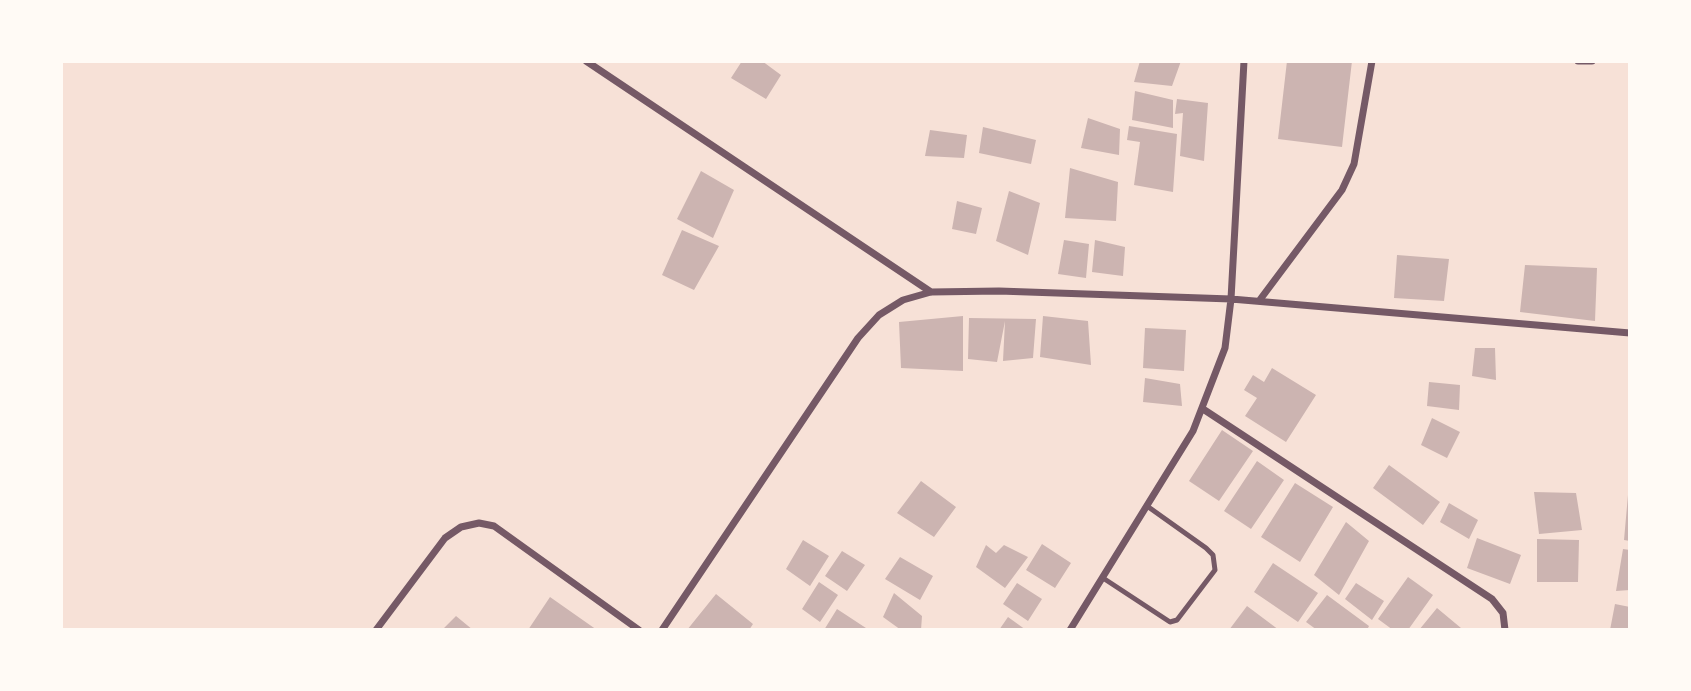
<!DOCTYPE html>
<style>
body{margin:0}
#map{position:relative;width:1691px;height:691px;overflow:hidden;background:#f7e1d7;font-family:"Playfair Display",serif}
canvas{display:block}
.frame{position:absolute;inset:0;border:63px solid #fffaf5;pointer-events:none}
</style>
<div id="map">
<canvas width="1691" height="691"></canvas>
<div class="frame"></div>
</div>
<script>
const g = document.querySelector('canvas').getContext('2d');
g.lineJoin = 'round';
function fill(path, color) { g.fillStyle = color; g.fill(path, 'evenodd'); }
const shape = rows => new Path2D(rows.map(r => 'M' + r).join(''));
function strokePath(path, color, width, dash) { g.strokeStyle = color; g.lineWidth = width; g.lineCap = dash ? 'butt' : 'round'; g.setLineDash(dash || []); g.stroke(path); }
const building = shape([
 [742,61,762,61,781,75,766,99,731,78],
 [1140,61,1181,61,1172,86,1134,82],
 [1287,61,1352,61,1342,147,1278,139],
 [1135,91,1173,100,1173,128,1132,120],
 [1177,99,1208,103,1204,161,1180,156,1183,113,1175,114],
 [1088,118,1120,129,1119,155,1081,148],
 [1129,126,1177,134,1173,192,1134,185,1140,142,1127,140],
 [983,127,1036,140,1031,164,979,153],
 [930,130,967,135,964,158,925,156],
 [1070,168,1118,182,1116,221,1065,218],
 [701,171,734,190,713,238,677,219],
 [1009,191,1040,203,1028,255,996,241],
 [957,201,982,208,976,234,952,229],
 [682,230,719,246,694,290,662,275],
 [1064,240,1089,244,1086,278,1058,274],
 [1095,240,1125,247,1123,276,1092,272],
 [1397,255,1449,259,1444,301,1394,298],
 [1525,265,1597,268,1595,321,1520,312],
 [963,316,963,371,901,368,899,322],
 [1043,316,1088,321,1091,365,1040,357],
 [969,318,1036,319,1033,358,1003,361,1005,321,997,362,968,359],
 [1145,328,1186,330,1184,371,1143,368],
 [1475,348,1495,348,1496,380,1472,376],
 [1272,368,1316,395,1286,442,1245,416,1257,398,1244,390,1253,375,1264,382],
 [1145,378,1180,384,1182,406,1143,402],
 [1429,382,1460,385,1459,410,1427,406],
 [1432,418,1460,432,1447,458,1421,445],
 [1222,430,1253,451,1219,501,1189,481],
 [1257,461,1284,480,1251,529,1224,511],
 [1389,465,1440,502,1423,525,1373,488],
 [921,481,956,507,934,537,897,513],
 [1295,483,1333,507,1300,562,1261,537],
 [1534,492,1576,493,1582,530,1539,534],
 [1628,495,1630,495,1630,541,1624,540],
 [1449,503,1478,520,1469,539,1440,522],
 [1346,522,1369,541,1339,595,1314,575],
 [1477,538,1521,555,1510,584,1467,568],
 [1537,539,1579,540,1578,582,1537,582],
 [803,540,829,556,810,586,786,569],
 [1042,544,1071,563,1055,588,1026,570],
 [986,545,996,553,1004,545,1028,557,1005,588,976,567],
 [1623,549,1630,550,1630,590,1616,591],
 [842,551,865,565,847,591,825,576],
 [900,557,933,576,920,600,885,579],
 [1273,563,1318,593,1298,622,1254,592],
 [1408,577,1433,595,1408,630,1393,630,1378,619],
 [819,582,838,595,820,622,802,609],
 [1017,583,1042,599,1028,621,1003,604],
 [1356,583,1384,601,1372,620,1345,599],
 [894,593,922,616,921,630,901,630,883,617],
 [716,594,753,624,749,630,687,630],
 [1327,595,1369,626,1367,630,1317,630,1306,622],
 [550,597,597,630,528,630],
 [1615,604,1630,607,1630,630,1610,630],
 [1247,606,1279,630,1229,630],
 [1437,608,1461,628,1459,630,1419,630],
 [837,609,869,630,824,630],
 [456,616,473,630,442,630],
 [1008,617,1026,630,999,630]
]);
const service = shape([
 [1103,578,1170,622,1177,620,1215,570,1213,555,1206,548,1147,506]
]);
const minor = shape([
 [586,61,931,292],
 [1578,61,1592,61],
 [1259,301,1342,190,1354,164,1372,61],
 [1203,409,1492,599,1503,613,1505,630],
 [376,630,445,538,461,527,479,523,494,526,639,630],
 [662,630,858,338,879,315,903,300,931,292,999,291,1231,299,1630,333],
 [1070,630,1193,431,1225,348,1231,299,1244,61]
]);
fill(building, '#ccb4b1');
strokePath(service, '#755966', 5);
strokePath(minor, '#755966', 7);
</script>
